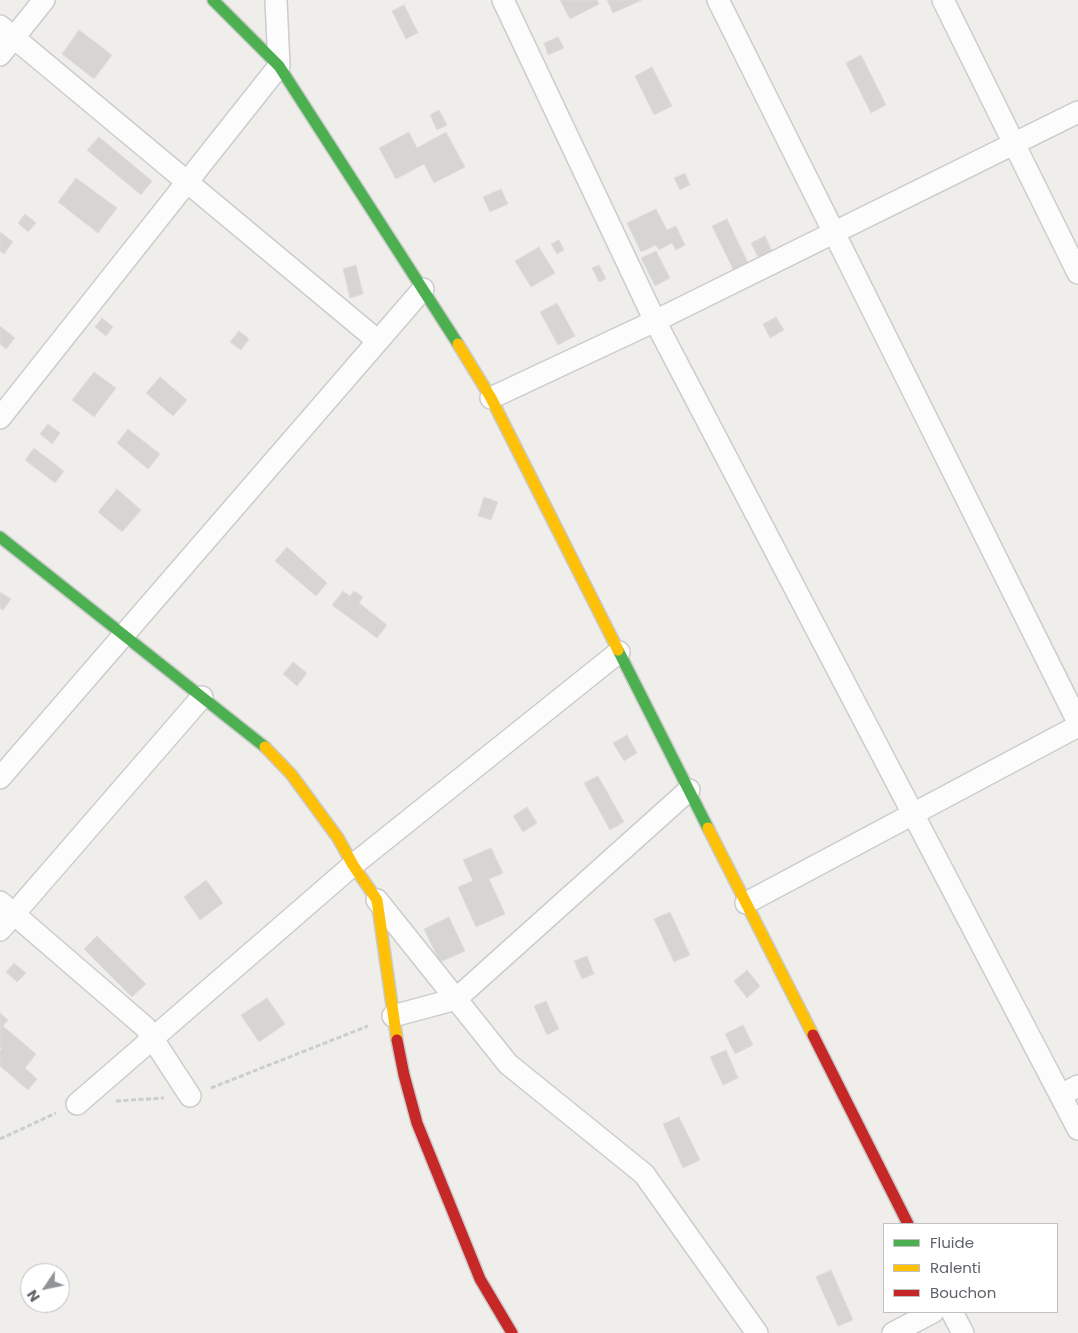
<!DOCTYPE html>
<style>
body{margin:0}
#map{position:relative;width:1078px;height:1333px;overflow:hidden;background:#efeeea;font-family:Poppins,sans-serif}
canvas{display:block}
.legend{position:absolute;left:883px;top:1223px;width:175px;height:90px;box-sizing:border-box;background:#fff;border:1px solid #bfc1c3;margin:0;padding:6px 9px;list-style:none;font-size:15px;color:#5f6368}
.legend li{display:flex;align-items:center;gap:10px;height:25px}
.legend b{width:25px;border:1px solid #bfc1c3}
.north{position:absolute;left:20px;top:1263px;width:50px;height:50px;box-sizing:border-box;background:#fff;border:1px solid #bfc1c3;border-radius:50%;rotate:236deg;font-size:14px;font-weight:700;line-height:20px;text-align:center;color:#5f6368}
.north::after{content:'';display:block;margin:auto;width:18px;height:22px;background:#919496;clip-path:polygon(50% 0,100% 100%,50% 72%,0 100%)}
</style>
<div id="map">
<canvas width="1078" height="1333"></canvas>
<ul class="legend">
<li><b style="height:6px;background:#4caf50"></b>Fluide</li>
<li><b style="height:6px;background:#ffc107"></b>Ralenti</li>
<li><b style="height:6px;background:#c62828"></b>Bouchon</li>
</ul>
<div class="north">N</div>
</div>
<script>
const g = document.querySelector('canvas').getContext('2d');
g.lineJoin = 'round';
function fill(path, color) { g.fillStyle = color; g.fill(path, 'evenodd'); }
const shape = rows => new Path2D(rows.map(r => 'M' + r).join(''));
function strokePath(path, color, width, dash) { g.strokeStyle = color; g.lineWidth = width; g.lineCap = dash ? 'butt' : 'round'; g.setLineDash(dash || []); g.stroke(path); }
const building = shape([
 [560,0,597,0,599,4,570,19,560,0],
 [607,0,642,0,613,13,607,0],
 [404,5,418,33,406,39,392,11,404,5],
 [79,30,112,55,94,79,62,54,79,30],
 [558,37,564,48,548,55,544,43,558,37],
 [861,55,886,105,871,113,846,63,861,55],
 [652,67,672,106,654,115,635,76,652,67],
 [439,110,447,125,437,130,430,115,439,110],
 [409,132,417,148,446,132,465,167,434,183,424,164,396,179,379,148,409,132],
 [99,137,152,181,141,195,87,150,99,137],
 [685,173,690,185,680,190,674,178,685,173],
 [76,178,117,208,98,233,58,202,76,178],
 [501,189,508,204,490,212,483,197,501,189],
 [656,209,667,230,676,226,685,245,676,250,672,243,659,250,656,245,641,252,627,223,656,209],
 [25,214,36,223,28,232,18,223,25,214],
 [727,219,749,265,734,271,712,226,727,219],
 [0,232,13,242,4,254,0,251,0,232],
 [765,236,773,253,759,259,751,243,765,236],
 [559,240,564,250,557,254,551,244,559,240],
 [539,247,555,273,531,287,515,261,539,247],
 [656,251,670,278,655,286,641,258,656,251],
 [356,265,363,294,350,298,343,269,356,265],
 [599,265,606,279,599,282,592,268,599,265],
 [557,303,575,336,558,345,540,312,557,303],
 [776,317,784,330,770,338,763,324,776,317],
 [102,318,113,327,106,336,95,327,102,318],
 [0,326,15,338,6,349,0,344,0,326],
 [239,331,249,339,241,350,230,342,239,331],
 [94,372,116,388,94,417,72,400,94,372],
 [160,377,187,400,173,416,146,393,160,377],
 [48,424,60,433,52,444,40,434,48,424],
 [128,429,160,454,148,469,117,443,128,429],
 [34,448,64,471,55,483,25,460,34,448],
 [117,489,141,510,122,532,98,512,117,489],
 [484,497,498,502,491,520,478,516,484,497],
 [287,547,327,583,316,596,275,561,287,547],
 [343,591,350,596,354,591,363,597,359,603,387,625,377,638,332,605,343,591],
 [0,592,11,599,3,610,0,608,0,592],
 [293,662,307,673,297,686,283,674,293,662],
 [627,735,637,753,624,761,613,743,627,735],
 [598,776,624,822,610,830,584,783,598,776],
 [527,807,537,823,523,832,513,816,527,807],
 [491,848,503,873,489,879,505,914,476,927,458,887,473,881,463,860,491,848],
 [206,880,223,903,200,920,184,897,206,880],
 [670,912,690,955,674,962,654,919,670,912],
 [449,917,465,951,440,962,424,929,449,917],
 [97,936,146,984,132,997,84,949,97,936],
 [587,956,594,974,582,979,574,961,587,956],
 [14,963,26,973,17,982,6,972,14,963],
 [747,970,760,986,747,998,734,981,747,970],
 [267,998,285,1024,259,1042,241,1015,267,998],
 [546,1001,559,1029,547,1035,534,1006,546,1001],
 [0,1013,8,1020,3,1026,36,1054,25,1068,37,1079,28,1090,0,1066,0,1050,2,1048,0,1047,0,1013],
 [743,1025,753,1045,735,1054,725,1034,743,1025],
 [726,1050,738,1078,723,1085,710,1057,726,1050],
 [679,1117,700,1160,683,1168,663,1124,679,1117],
 [831,1270,853,1320,838,1326,816,1277,831,1270]
]);
const path = shape([
 [211,1088,368,1026],
 [116,1101,164,1098],
 [0,1139,56,1113]
]);
const street = shape([
 [503,0,655,321,1078,1129],
 [718,0,1078,722],
 [943,0,1078,273],
 [0,26,378,341],
 [0,55,44,0],
 [491,398,655,321,1078,112],
 [0,418,279,66,276,0],
 [0,778,423,289],
 [377,900,508,1064,644,1174,757,1333],
 [0,902,145,1027,190,1096],
 [746,903,1078,726],
 [0,930,202,697],
 [393,1016,456,999,689,790],
 [1061,1095,1078,1086],
 [77,1104,353,865,619,652],
 [952,1312,963,1333],
 [893,1333,933,1312]
]);
const fast = shape([
 [213,0,279,66,458,344],
 [0,537,265,747],
 [618,650,708,828]
]);
const slow = shape([
 [458,344,491,398,618,650],
 [265,747,291,774,338,838,353,865,377,900,397,1040],
 [708,828,813,1035]
]);
const jam = shape([
 [813,1035,908,1224],
 [397,1040,404,1075,417,1123,480,1279,512,1333]
]);
fill(building, '#d6d5d3');
strokePath(building, '#deddd9', 1);
strokePath(street, '#cbcccc', 24);
strokePath(fast, '#cacacb', 14);
strokePath(slow, '#cacacb', 14);
strokePath(jam, '#cacacb', 14);
strokePath(path, '#cacfcc', 3, [5, 2.5]);
strokePath(street, '#fdfcfc', 21);
strokePath(fast, '#4caf50', 11);
strokePath(slow, '#ffc107', 11);
strokePath(jam, '#c62828', 11);
</script>
